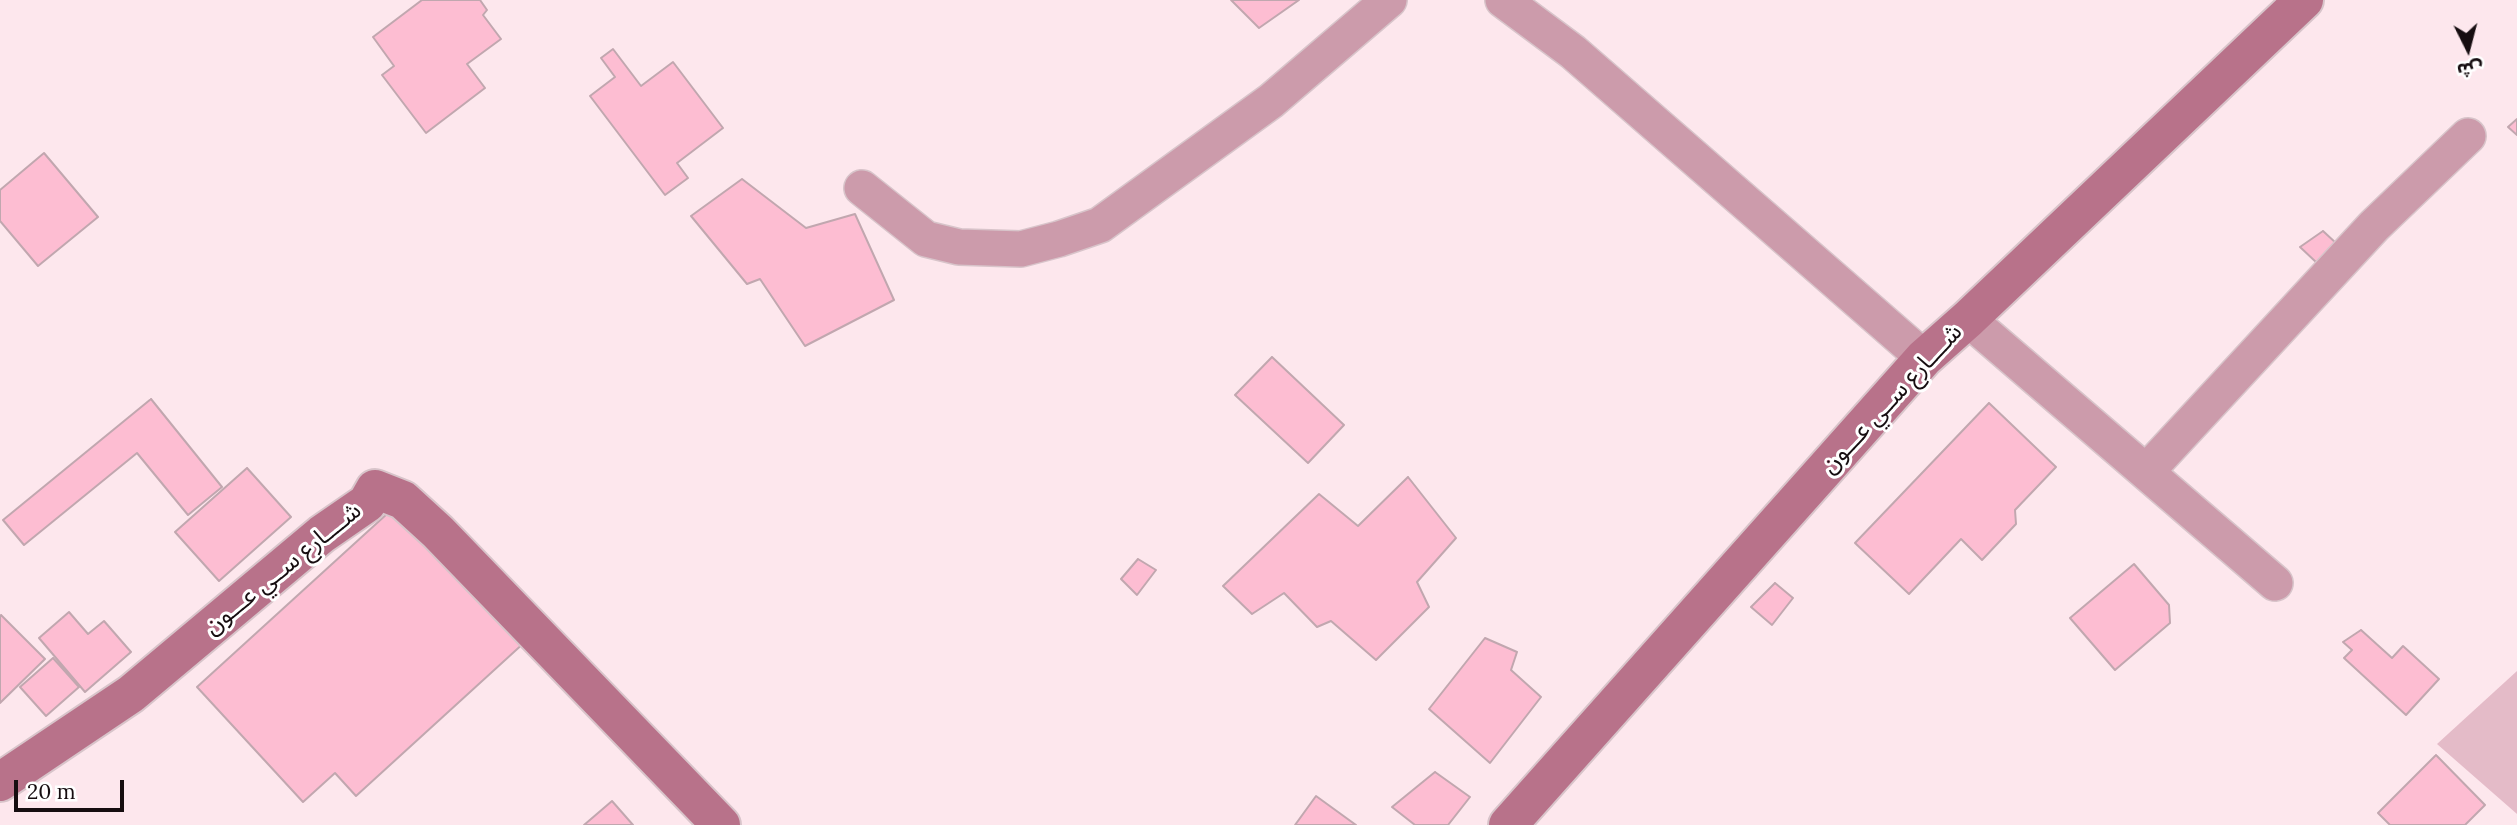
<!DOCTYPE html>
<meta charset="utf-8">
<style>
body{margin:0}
#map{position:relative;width:2517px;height:825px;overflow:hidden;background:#fde7ed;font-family:Lora,"Noto Sans Arabic",serif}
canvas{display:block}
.north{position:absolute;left:2433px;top:14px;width:70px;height:70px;-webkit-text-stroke:5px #fff;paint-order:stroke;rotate:174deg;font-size:19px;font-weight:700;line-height:28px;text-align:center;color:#160d10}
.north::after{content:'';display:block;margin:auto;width:24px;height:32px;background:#160d10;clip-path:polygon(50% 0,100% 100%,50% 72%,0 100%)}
.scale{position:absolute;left:14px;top:780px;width:110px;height:32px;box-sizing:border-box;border:4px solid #160d10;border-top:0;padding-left:9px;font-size:21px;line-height:24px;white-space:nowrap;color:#160d10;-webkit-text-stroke:5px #fff;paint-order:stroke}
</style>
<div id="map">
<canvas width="2517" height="825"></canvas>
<div class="north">ش</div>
<div class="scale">20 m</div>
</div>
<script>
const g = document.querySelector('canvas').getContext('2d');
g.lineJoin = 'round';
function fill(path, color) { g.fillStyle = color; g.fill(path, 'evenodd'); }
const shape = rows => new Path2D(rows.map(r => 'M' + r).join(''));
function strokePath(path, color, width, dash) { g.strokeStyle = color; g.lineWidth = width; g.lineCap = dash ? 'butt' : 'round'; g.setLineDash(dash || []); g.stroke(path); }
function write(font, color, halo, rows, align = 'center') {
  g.font = font + ' Lora,"Noto Sans Arabic",serif'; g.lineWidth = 6; g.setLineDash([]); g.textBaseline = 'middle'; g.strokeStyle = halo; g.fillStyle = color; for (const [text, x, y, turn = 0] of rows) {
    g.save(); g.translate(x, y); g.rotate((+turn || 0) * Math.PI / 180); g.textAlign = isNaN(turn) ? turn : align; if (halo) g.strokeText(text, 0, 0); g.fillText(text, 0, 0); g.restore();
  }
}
const green = shape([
 [2517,671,2517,814,2437,744]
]);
const building = shape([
 [422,0,480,0,487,10,483,15,501,39,467,64,485,88,426,133,382,75,394,66,373,37,422,0],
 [1231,0,1299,0,1259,28,1231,0],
 [613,49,641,86,673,62,723,128,677,163,688,178,665,195,590,96,615,77,601,58,613,49],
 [2517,119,2517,135,2508,127,2517,119],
 [44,153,98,217,38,266,0,221,0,190,44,153],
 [742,179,806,228,855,214,894,300,805,346,760,279,747,284,691,216,742,179],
 [2323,231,2337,244,2317,263,2300,247,2323,231],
 [1272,357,1344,425,1308,463,1235,395,1272,357],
 [151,399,222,487,188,515,137,453,24,545,3,520,151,399],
 [1989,403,2056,467,2015,510,2016,524,1982,560,1961,539,1909,594,1855,543,1989,403],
 [247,468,291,517,219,581,175,532,247,468],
 [1408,477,1456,538,1417,582,1429,607,1376,660,1331,621,1317,627,1284,593,1252,614,1223,586,1319,494,1358,526,1408,477],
 [399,503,526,641,356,796,335,773,303,802,197,687,399,503],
 [1138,559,1156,570,1137,595,1121,579,1138,559],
 [2134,564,2169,605,2170,623,2115,670,2070,618,2134,564],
 [1775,583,1793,598,1772,625,1751,607,1775,583],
 [69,612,88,634,104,621,131,652,85,692,39,638,69,612],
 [1,615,45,659,0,703,0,617,1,615],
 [2361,630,2392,658,2403,646,2439,679,2406,715,2344,658,2352,650,2343,642,2361,630],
 [1485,638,1517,652,1511,670,1541,697,1490,763,1429,709,1485,638],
 [53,658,79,687,46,716,20,687,53,658],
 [2436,755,2485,805,2465,825,2390,825,2378,813,2436,755],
 [1435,772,1470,797,1448,825,1415,825,1392,807,1435,772],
 [1316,796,1356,825,1295,825,1316,796],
 [612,801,633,825,584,825,612,801]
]);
const street = shape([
 [1503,0,1573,52,1924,358],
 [862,188,926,239,959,247,1021,249,1059,239,1100,225,1271,101,1389,0],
 [1968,319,2275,583],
 [2146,472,2374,226,2468,136]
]);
const secondary = shape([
 [0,782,131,694,322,534,367,503,375,489,403,500,438,532,721,825],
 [1508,825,1924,358,1968,319,2304,0]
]);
const streetNames = [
 ["شــــارع ســي عـــون",1892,399,-47],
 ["شــــارع ســي عـــون",283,569,-39]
];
fill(green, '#e4bbc8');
fill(building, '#fdbdd2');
strokePath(building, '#c1a7af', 2);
strokePath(street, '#d8c4ca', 38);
strokePath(secondary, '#d8c4ca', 42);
strokePath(street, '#cc9bab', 35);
strokePath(secondary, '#b8728a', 38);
write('24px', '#160d10', '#fff', streetNames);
</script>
